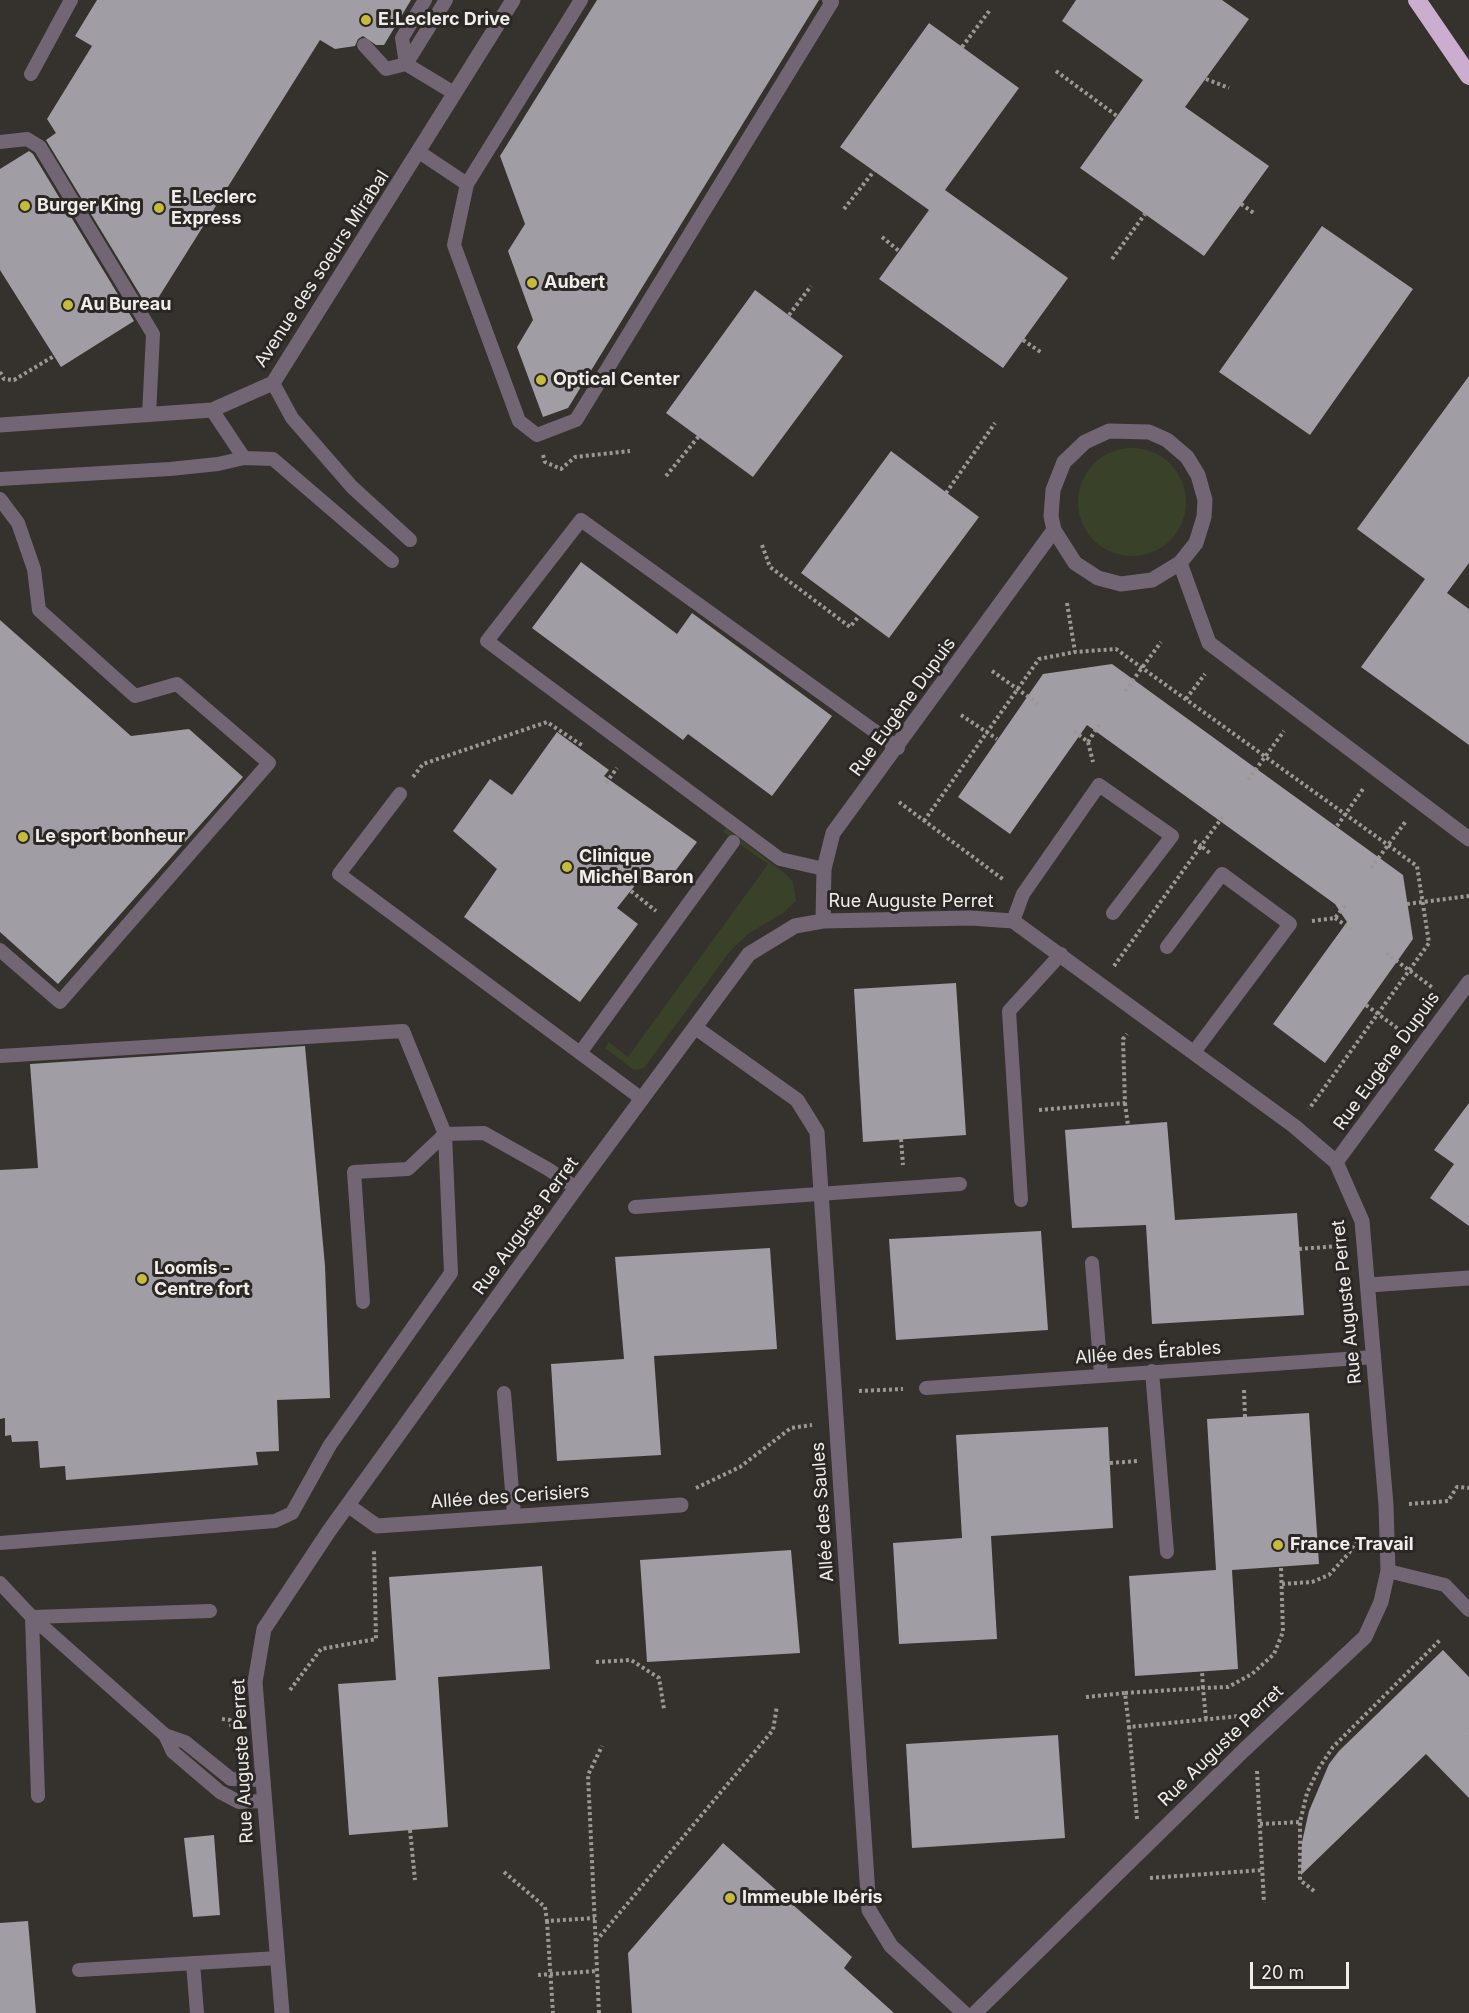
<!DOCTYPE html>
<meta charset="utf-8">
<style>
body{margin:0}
#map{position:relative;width:1469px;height:2013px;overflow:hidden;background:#35312d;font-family:Inter,sans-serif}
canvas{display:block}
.scale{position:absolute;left:1250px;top:1962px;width:99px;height:27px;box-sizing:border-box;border:3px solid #f0edeb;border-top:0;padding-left:8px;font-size:18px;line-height:21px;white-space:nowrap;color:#f0edeb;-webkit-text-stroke:4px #2b2724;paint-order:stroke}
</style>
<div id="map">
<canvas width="1469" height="2013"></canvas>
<div class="scale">20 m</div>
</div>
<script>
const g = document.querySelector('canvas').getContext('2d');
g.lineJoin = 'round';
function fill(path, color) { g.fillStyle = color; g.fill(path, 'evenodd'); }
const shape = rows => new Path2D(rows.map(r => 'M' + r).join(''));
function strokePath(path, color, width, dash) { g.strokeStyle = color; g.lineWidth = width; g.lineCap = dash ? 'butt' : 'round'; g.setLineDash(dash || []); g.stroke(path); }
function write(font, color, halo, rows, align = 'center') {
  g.font = font + ' Inter,sans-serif'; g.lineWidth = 6; g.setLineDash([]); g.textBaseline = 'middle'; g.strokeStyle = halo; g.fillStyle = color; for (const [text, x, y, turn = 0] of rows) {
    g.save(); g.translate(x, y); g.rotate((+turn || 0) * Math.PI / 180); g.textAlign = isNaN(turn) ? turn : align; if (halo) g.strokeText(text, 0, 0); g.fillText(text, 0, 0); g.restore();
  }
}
const green = shape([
 '1078 502a54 54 0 1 1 108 0a54 54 0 1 1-108 0Z',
 [726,828,788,876,793,882,796,901,783,913,748,934,731,950,644,1068,634,1070,605,1048,609,1042,628,1057,768,864,723,832]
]);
const building = shape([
 [97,0,411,0,384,45,376,45,363,36,358,39,355,46,335,49,320,40,150,311,46,140,56,133,47,119,92,46,75,36],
 [597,0,819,0,568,408,543,417,517,347,533,320,508,251,525,224,500,156],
 [1076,0,1222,0,1249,19,1185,107,1269,166,1204,256,1080,168,1143,80,1062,21],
 [929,23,1019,88,945,190,1068,278,1003,368,879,279,929,210,840,147],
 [29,151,33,154,134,321,61,367,0,270,0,169],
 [1322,226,1413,289,1310,435,1219,372],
 [755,290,843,356,753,477,666,413],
 [1469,376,1469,563,1447,593,1469,609,1469,745,1361,667,1425,579,1357,529],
 [891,451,979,517,889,638,801,573],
 [581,562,677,634,692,613,832,716,772,796,688,734,683,740,532,628],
 [0,620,131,736,189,729,243,777,58,984,0,932],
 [1112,664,1403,875,1413,939,1325,1063,1273,1024,1347,922,1335,904,1087,725,1010,834,958,797,1043,674],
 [557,732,609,770,604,776,697,842,667,882,648,869,617,908,638,924,580,1002,464,917,497,869,453,831,490,779,512,795],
 [956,983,966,1135,863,1142,854,989],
 [305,1046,325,1266,330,1398,277,1400,279,1451,256,1452,258,1465,66,1480,65,1466,40,1468,38,1441,12,1442,11,1435,5,1436,5,1418,0,1419,0,1170,38,1168,30,1064],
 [1469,1103,1469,1226,1430,1198,1454,1164,1434,1150],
 [1167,1122,1175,1220,1297,1213,1304,1315,1152,1324,1146,1225,1072,1228,1065,1130],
 [1041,1231,1048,1330,896,1340,889,1239],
 [770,1248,777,1349,654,1356,661,1455,557,1461,551,1364,624,1359,615,1257],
 [1309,1413,1319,1564,1232,1570,1238,1669,1135,1676,1129,1576,1216,1570,1207,1419],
 [1108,1427,1113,1528,991,1536,997,1639,899,1644,893,1543,962,1538,956,1435],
 [791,1550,800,1653,647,1662,640,1560],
 [542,1566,550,1669,438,1677,448,1827,349,1835,338,1684,396,1680,389,1577],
 [1443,1650,1469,1677,1469,1798,1426,1754,1301,1875,1302,1842,1309,1811,1329,1764,1339,1751],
 [1058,1735,1065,1838,912,1848,906,1744],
 [214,1835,220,1915,193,1917,184,1838],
 [723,1843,852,1957,844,1968,894,2013,632,2013,628,1953],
 [28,1921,36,2013,0,2013,0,1923]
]);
const path = shape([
 [962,47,990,10],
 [1056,71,1117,116],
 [1206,79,1229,88],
 [1241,204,1255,214],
 [844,209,874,171],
 [882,237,899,251],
 [1112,259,1145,214],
 [789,315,811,286],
 [1023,340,1042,353],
 [0,372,4,379,14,380,54,356],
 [543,455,545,462,561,469,575,457,630,451],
 [666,476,699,436],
 [946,493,995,423],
 [762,545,770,567,850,627,859,616],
 [1067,603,1075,652],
 [992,671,1040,705],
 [1125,691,1161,642],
 [1186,699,1205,674],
 [961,715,997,739],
 [1074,731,1088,742,1093,762],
 [1088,742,1099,725],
 [413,777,423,764,547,722,583,746],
 [1248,780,1284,731],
 [606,783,617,768],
 [899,802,1004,880],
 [924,821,1039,659,1075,652,1116,649,1417,866,1429,943,1309,1109],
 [1337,826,1363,789],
 [1194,841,1201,846,1224,815],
 [1371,868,1406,821],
 [631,891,656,911],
 [1407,904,1469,896],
 [1335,918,1351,929],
 [1312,921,1335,918,1346,904],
 [1386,953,1433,988],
 [1114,966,1201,846,1211,854],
 [1366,1005,1401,1031],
 [1125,1103,1128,1126],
 [1039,1110,1125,1103,1123,1039,1127,1034],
 [901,1139,903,1165],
 [1299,1249,1339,1246],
 [1244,1390,1245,1417],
 [859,1391,903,1389],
 [1110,1463,1138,1461],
 [696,1488,740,1467,791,1428,812,1425],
 [1409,1504,1448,1501,1457,1487,1469,1488],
 [1282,1584,1312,1582,1329,1575,1349,1553,1361,1533],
 [596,1662,631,1660,659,1678,664,1709],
 [290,1690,321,1649,376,1639,374,1549],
 [1125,1693,1203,1688,1202,1671],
 [1086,1697,1125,1693,1129,1727],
 [222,1719,230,1720,232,1729],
 [1206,1719,1203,1688,1228,1687,1252,1674,1274,1654,1283,1632,1281,1567],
 [1469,1729,1469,1728],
 [1257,1771,1264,1903],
 [1137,1819,1129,1727,1240,1716,1243,1719],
 [1260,1824,1300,1822],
 [410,1830,415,1880],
 [504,1872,545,1907,547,1921,595,1918],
 [1150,1878,1263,1870],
 [1314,1891,1300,1880,1300,1822,1307,1793,1319,1768,1333,1747,1440,1640],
 [547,1921,553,2013],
 [596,1941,773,1730,777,1706],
 [538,1975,597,1971],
 [599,2013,588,1775,602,1746]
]);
const lane = shape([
 [425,0,402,38,406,64,454,93],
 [364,45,386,69,406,64,446,0],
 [31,74,71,0],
 [0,142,27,139,40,147,153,334,149,415],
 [419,152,467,184,454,245,519,421,537,435,576,420,832,2,829,0],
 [467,184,581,0],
 [273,383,292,418,352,487,410,540],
 [212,410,244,458,273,459,392,561],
 [0,479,170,469,218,464,244,458],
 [0,499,18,523,34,569,39,610,135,696,177,684,269,763,60,1002,0,950],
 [400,794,339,874,642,1099],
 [824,869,780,859,487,641,581,520,898,748],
 [1013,921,1023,894,1099,785,1172,836,1113,913],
 [1167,947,1222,874,1290,924,1194,1052],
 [580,1053,733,842],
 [0,1056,403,1031,445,1134,484,1133,548,1169,576,1188],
 [1021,1200,1009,1011,1061,954],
 [635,1207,960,1184],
 [1092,1263,1101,1374],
 [1152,1371,1167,1552],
 [926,1388,1374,1357],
 [504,1393,514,1515],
 [0,1543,275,1521,292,1513,330,1445,451,1273,445,1134,408,1169,354,1172,363,1302],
 [1388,1571,1445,1585,1469,1610],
 [0,1583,32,1617,165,1735,185,1742,231,1779,261,1780],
 [165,1735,173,1752,220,1792,239,1802,262,1801],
 [38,1796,32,1617,210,1611],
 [193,1963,197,2013],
 [79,1970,278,1958]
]);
const street = shape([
 [0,425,212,410,273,383,513,0],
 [1180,563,1209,643,1469,839],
 [823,921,824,869,833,833,1054,530,1051,516,1053,490,1064,462,1085,442,1109,431,1149,432,1167,440,1187,457,1198,475,1205,500,1204,517,1196,543,1180,563,1152,580,1121,584,1098,578,1075,563,1054,530],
 [696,1028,797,1100,817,1132,869,1910,891,1946,964,2013],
 [1336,1162,1469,982],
 [1369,1285,1469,1278],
 [349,1506,377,1526,681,1505],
 [282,2013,255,1682,264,1629,329,1531,576,1188,749,954,795,926,823,921,971,918,1013,921,1294,1126,1336,1162,1362,1221,1386,1505,1388,1571,1381,1602,1365,1637,1244,1750,975,2013]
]);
const highway = shape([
 [1417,0,1469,76]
]);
const markers = [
 [366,20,6,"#c7bb3b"],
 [25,206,6,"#c7bb3b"],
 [159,208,6,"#c7bb3b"],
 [532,283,6,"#c7bb3b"],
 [68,305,6,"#c7bb3b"],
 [541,380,6,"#c7bb3b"],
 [23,837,6,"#c7bb3b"],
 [567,867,6,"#c7bb3b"],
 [142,1279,6,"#c7bb3b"],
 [1278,1545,6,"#c7bb3b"],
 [730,1898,6,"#c7bb3b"]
];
const poiNames = [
 ["E.Leclerc Drive",378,20],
 ["E. Leclerc",171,198],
 ["Express",171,219],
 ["Burger King",37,206],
 ["Aubert",544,283],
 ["Au Bureau",80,305],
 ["Optical Center",553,380],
 ["Le sport bonheur",35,837],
 ["Clinique",579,857],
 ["Michel Baron",579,878],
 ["Loomis -",154,1269],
 ["Centre fort",154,1290],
 ["France Travail",1290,1545],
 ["Immeuble Ibéris",742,1898]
];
const streetNames = [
 ["Avenue des soeurs Mirabal",322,269,-57],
 ["Rue Eugène Dupuis",903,707,-54],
 ["Rue Auguste Perret",911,902],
 ["Rue Eugène Dupuis",1387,1061,-54],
 ["Rue Auguste Perret",526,1226,-54],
 ["Rue Auguste Perret",1347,1302,-96],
 ["Allée des Érables",1148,1353,-4],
 ["Allée des Cerisiers",510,1497,-4],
 ["Allée des Saules",823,1512,-94],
 ["Rue Auguste Perret",1221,1746,-44],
 ["Rue Auguste Perret",243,1761,-93]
];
fill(green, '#394228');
fill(building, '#a09ea4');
strokePath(path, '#9a9794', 4, [3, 3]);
strokePath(lane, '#726674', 14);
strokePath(street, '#726674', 15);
strokePath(highway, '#caadcf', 18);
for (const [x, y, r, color] of markers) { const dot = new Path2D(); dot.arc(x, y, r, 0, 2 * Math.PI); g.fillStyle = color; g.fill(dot); strokePath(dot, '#2b2724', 2); }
write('bold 18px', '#f0edeb', '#2b2724', poiNames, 'left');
write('18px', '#f0edeb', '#2b2724', streetNames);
</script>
